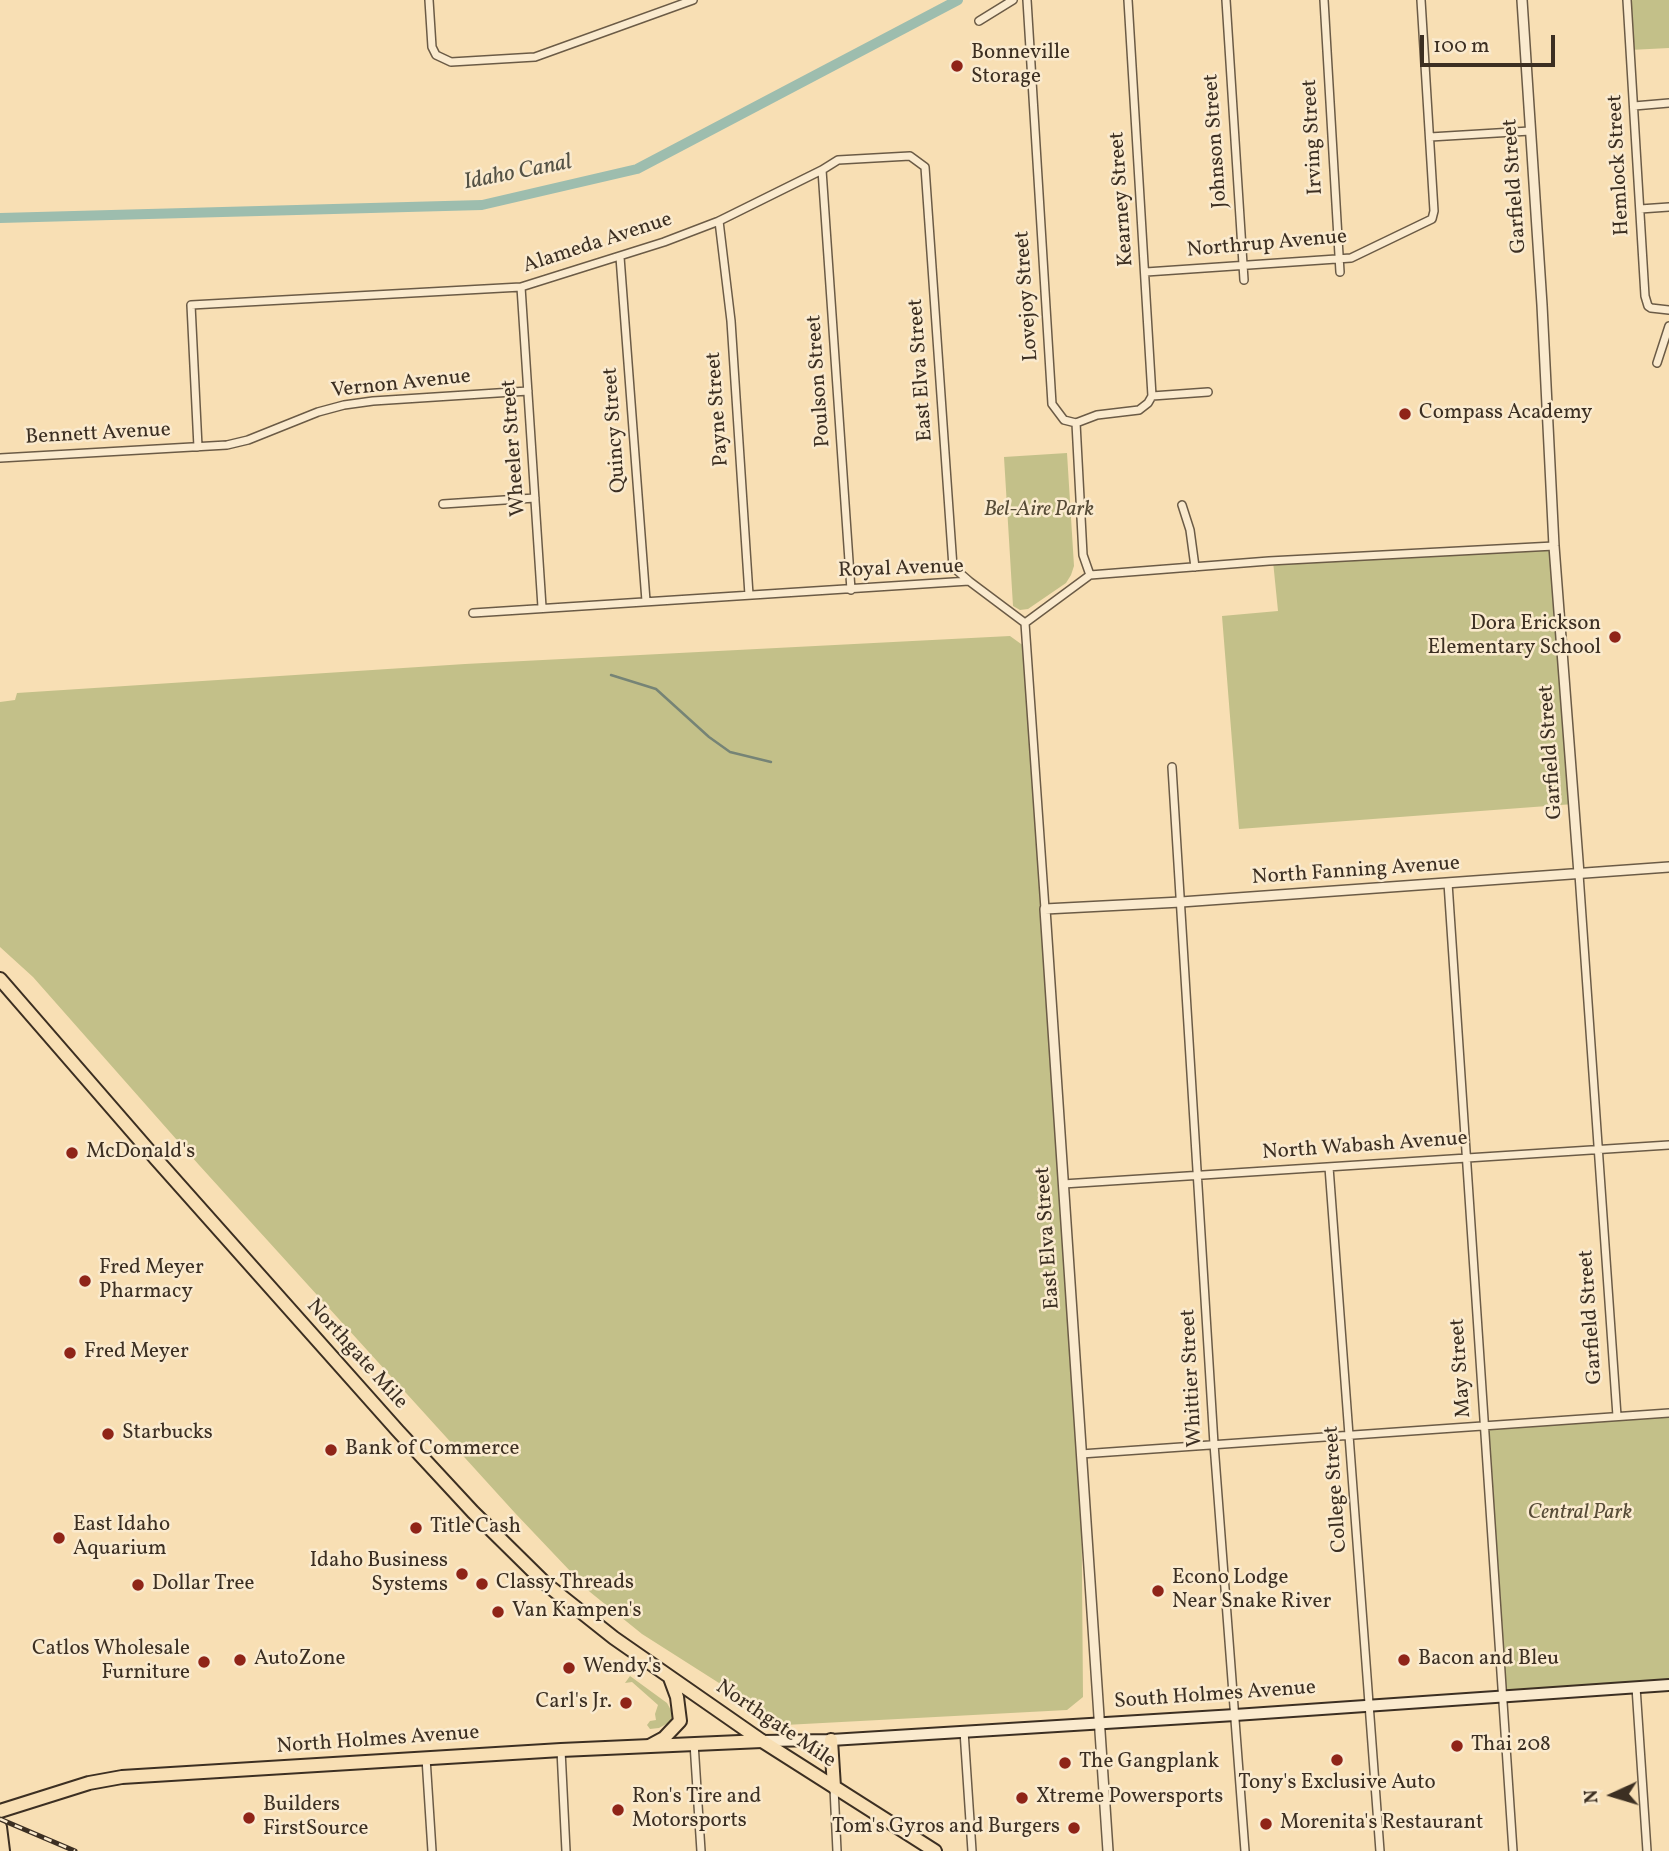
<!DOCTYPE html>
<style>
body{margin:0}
#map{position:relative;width:1669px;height:1851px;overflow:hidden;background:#f8dfb4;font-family:Vollkorn,serif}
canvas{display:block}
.north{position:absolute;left:1578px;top:1760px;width:70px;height:70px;-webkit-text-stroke:5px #faeace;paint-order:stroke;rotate:266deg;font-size:19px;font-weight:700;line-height:28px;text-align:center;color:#3c2f22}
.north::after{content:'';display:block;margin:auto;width:24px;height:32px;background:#3c2f22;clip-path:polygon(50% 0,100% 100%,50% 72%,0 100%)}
.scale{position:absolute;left:1420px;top:35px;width:135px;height:32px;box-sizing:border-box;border:4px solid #3c2f22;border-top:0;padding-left:9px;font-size:21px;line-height:24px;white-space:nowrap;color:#3c2f22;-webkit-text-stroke:5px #faeace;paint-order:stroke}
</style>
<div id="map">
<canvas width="1669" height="1851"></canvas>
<div class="north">N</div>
<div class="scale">100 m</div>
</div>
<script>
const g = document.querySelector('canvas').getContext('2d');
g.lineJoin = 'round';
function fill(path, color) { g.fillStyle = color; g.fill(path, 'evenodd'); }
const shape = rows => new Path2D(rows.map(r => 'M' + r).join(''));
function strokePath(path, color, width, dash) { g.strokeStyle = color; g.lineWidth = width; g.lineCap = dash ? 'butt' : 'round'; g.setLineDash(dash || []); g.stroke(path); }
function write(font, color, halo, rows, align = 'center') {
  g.font = font + ' Vollkorn,serif'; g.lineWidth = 5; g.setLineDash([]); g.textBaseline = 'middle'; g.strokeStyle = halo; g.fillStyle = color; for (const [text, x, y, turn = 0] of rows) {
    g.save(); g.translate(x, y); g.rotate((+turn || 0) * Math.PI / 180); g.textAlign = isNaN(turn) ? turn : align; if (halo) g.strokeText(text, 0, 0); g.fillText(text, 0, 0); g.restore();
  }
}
const green = shape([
 [1627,0,1669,0,1669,48,1630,50],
 [1067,453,1074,566,1071,575,1066,583,1028,609,1020,610,1013,606,1004,457],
 [1554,546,1574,804,1239,829,1222,616,1278,611,1273,561],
 [1010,636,1028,649,1081,1454,1083,1697,1067,1710,785,1725,642,1634,590,1592,515,1513,199,1165,33,977,0,947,0,702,15,700,17,693,465,664],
 [1669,1413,1669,1685,1503,1697,1484,1427],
 [630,1676,667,1703,673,1714,670,1722,659,1728,650,1729,647,1725,650,1721,656,1720,655,1714,658,1705,632,1682,625,1683]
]);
const stream = shape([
 [611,675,656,689,709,737,730,752,771,762]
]);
const canal = shape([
 [0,218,482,205,637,169,958,0]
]);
const minor = shape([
 [429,0,432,47,436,55,451,62,535,57,693,0],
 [1027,0,1052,404,1064,420,1076,423],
 [1128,0,1152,396],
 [1226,0,1244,280],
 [1324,0,1340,272],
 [1627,0,1645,296,1648,306,1651,308,1669,310],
 [979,21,1013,0],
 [1634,106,1669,103],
 [1430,137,1530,131],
 [822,170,851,590],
 [1640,209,1669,207],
 [719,221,731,321,749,595],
 [620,257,646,601],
 [1146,272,1351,258,1432,219,1434,211,1421,0],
 [521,287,542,607],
 [1657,363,1669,326],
 [1076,423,1083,555,1090,575],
 [1076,423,1097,415,1139,410,1148,403,1152,396,1208,392],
 [198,447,191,305,521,287,664,242,719,221,822,170,838,160,910,156,925,167,953,567,969,581],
 [0,458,227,445,248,440,318,412,344,405,373,401,528,391],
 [443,504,535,498],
 [1182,505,1190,530,1195,567],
 [473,613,969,581,1025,623],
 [1025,623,1090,575,1269,561,1554,546],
 [1025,623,1045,909],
 [1172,767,1214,1444,1245,1851],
 [1579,874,1617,1416],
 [1448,883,1513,1851],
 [1329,1167,1380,1851],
 [1063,1184,1669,1145],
 [1081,1454,1669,1413],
 [1636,1687,1647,1851],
 [964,1731,972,1851],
 [694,1743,701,1851],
 [561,1750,566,1851],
 [426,1758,432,1851],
 [834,1788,837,1851]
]);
const tertiary = shape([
 [1522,0,1542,305,1554,546,1579,874],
 [1108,1851,1045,909,1181,902,1669,867]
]);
const secondary = shape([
 [762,1741,831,1740,1235,1715,1669,1685]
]);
const primary = shape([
 [0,1811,89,1783,122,1777,561,1750,762,1741],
 [0,1827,3,1851]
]);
const trunk = shape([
 [0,979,157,1160,398,1431,473,1512,546,1584,614,1638,762,1741,935,1851],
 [831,1740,834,1787],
 [651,1745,664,1738,680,1721,677,1697,670,1678]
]);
const rail = shape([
 [0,1819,75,1851]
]);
const markers = [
 [957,66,7,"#8f2418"],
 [1405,414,7,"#8f2418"],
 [1615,637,7,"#8f2418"],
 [72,1153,7,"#8f2418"],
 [85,1281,7,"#8f2418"],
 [70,1353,7,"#8f2418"],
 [108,1434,7,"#8f2418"],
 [331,1450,7,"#8f2418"],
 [416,1528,7,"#8f2418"],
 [59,1538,7,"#8f2418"],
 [462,1574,7,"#8f2418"],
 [482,1584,7,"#8f2418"],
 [138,1585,7,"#8f2418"],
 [1158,1591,7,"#8f2418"],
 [498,1612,7,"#8f2418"],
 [240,1660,7,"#8f2418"],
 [1404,1660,7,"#8f2418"],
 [204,1662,7,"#8f2418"],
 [569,1668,7,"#8f2418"],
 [626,1703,7,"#8f2418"],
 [1457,1746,7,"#8f2418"],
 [1337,1760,7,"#8f2418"],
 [1065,1763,7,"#8f2418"],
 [1022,1798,7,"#8f2418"],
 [618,1810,7,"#8f2418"],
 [249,1818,7,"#8f2418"],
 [1266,1824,7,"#8f2418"],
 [1074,1828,7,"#8f2418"]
];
const poiNames = [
 ["Bonneville",971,54],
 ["Storage",971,78],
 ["Compass Academy",1419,414],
 ["Dora Erickson",1601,625,"right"],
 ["Elementary School",1601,649,"right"],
 ["McDonald's",86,1153],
 ["Fred Meyer",99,1269],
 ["Pharmacy",99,1293],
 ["Fred Meyer",84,1353],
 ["Starbucks",122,1434],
 ["Bank of Commerce",345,1450],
 ["East Idaho",73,1526],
 ["Aquarium",73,1550],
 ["Title Cash",430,1528],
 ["Idaho Business",448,1562,"right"],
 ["Systems",448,1586,"right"],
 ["Econo Lodge",1172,1579],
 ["Near Snake River",1172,1603],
 ["Classy Threads",496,1584],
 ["Dollar Tree",152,1585],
 ["Van Kampen's",512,1612],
 ["Catlos Wholesale",190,1650,"right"],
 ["Furniture",190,1674,"right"],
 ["AutoZone",254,1660],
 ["Bacon and Bleu",1418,1660],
 ["Wendy's",583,1668],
 ["Carl's Jr.",612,1703,"right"],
 ["Thai 208",1471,1746],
 ["The Gangplank",1079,1763],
 ["Tony's Exclusive Auto",1337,1784,"center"],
 ["Ron's Tire and",632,1798],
 ["Motorsports",632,1822],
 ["Xtreme Powersports",1036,1798],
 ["Builders",263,1806],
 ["FirstSource",263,1830],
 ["Morenita's Restaurant",1280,1824],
 ["Tom's Gyros and Burgers",1060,1828,"right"]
];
const streetNames = [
 ["Irving Street",1314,137,-93],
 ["Johnson Street",1217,141,-94],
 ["Hemlock Street",1620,165,-93],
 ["Garfield Street",1516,186,-94],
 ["Kearney Street",1123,199,-94],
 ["Alameda Avenue",598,244,-18],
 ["Northrup Avenue",1267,245,-5],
 ["Lovejoy Street",1028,296,-94],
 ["East Elva Street",922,370,-94],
 ["Poulson Street",820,381,-94],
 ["Vernon Avenue",401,385,-6],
 ["Payne Street",719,409,-94],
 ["Quincy Street",616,430,-94],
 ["Bennett Avenue",98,435,-3],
 ["Wheeler Street",515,448,-94],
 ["Royal Avenue",901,570,-2],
 ["Garfield Street",1552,752,-94],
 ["North Fanning Avenue",1356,872,-4],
 ["North Wabash Avenue",1365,1147,-4],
 ["East Elva Street",1049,1238,-94],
 ["Garfield Street",1592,1317,-94],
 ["Northgate Mile",356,1355,48],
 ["May Street",1462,1368,-94],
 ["Whittier Street",1193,1378,-93],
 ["College Street",1337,1489,-94],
 ["South Holmes Avenue",1215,1696,-4],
 ["Northgate Mile",775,1725,34],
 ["North Holmes Avenue",378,1741,-4]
];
const parkNames = [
 ["Bel-Aire Park",1039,511],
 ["Central Park",1580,1514]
];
const waterNames = [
 ["Idaho Canal",518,174,-11]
];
fill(green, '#c3c089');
strokePath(stream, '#768476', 2.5);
strokePath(canal, '#9dbdae', 10);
strokePath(minor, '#6b5b46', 10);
strokePath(tertiary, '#6b5b46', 12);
strokePath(secondary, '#3c2f22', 14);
strokePath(primary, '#3c2f22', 16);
strokePath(trunk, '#3c2f22', 16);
strokePath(minor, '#faeace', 7);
strokePath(tertiary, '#faeace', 9);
strokePath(secondary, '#faeace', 10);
strokePath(primary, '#f8dfb4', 12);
strokePath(trunk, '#f8dfb4', 12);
strokePath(rail, '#3c2f22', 5);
strokePath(rail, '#faeace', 2.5, [8]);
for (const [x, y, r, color] of markers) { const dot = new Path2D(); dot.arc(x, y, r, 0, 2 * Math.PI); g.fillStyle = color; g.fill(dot); strokePath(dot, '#faeace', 2.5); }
write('21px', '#3c2f22', '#faeace', poiNames, 'left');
write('21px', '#3c2f22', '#faeace', streetNames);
write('italic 21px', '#574c37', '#faeace', parkNames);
write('italic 23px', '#545245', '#faeace', waterNames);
</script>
